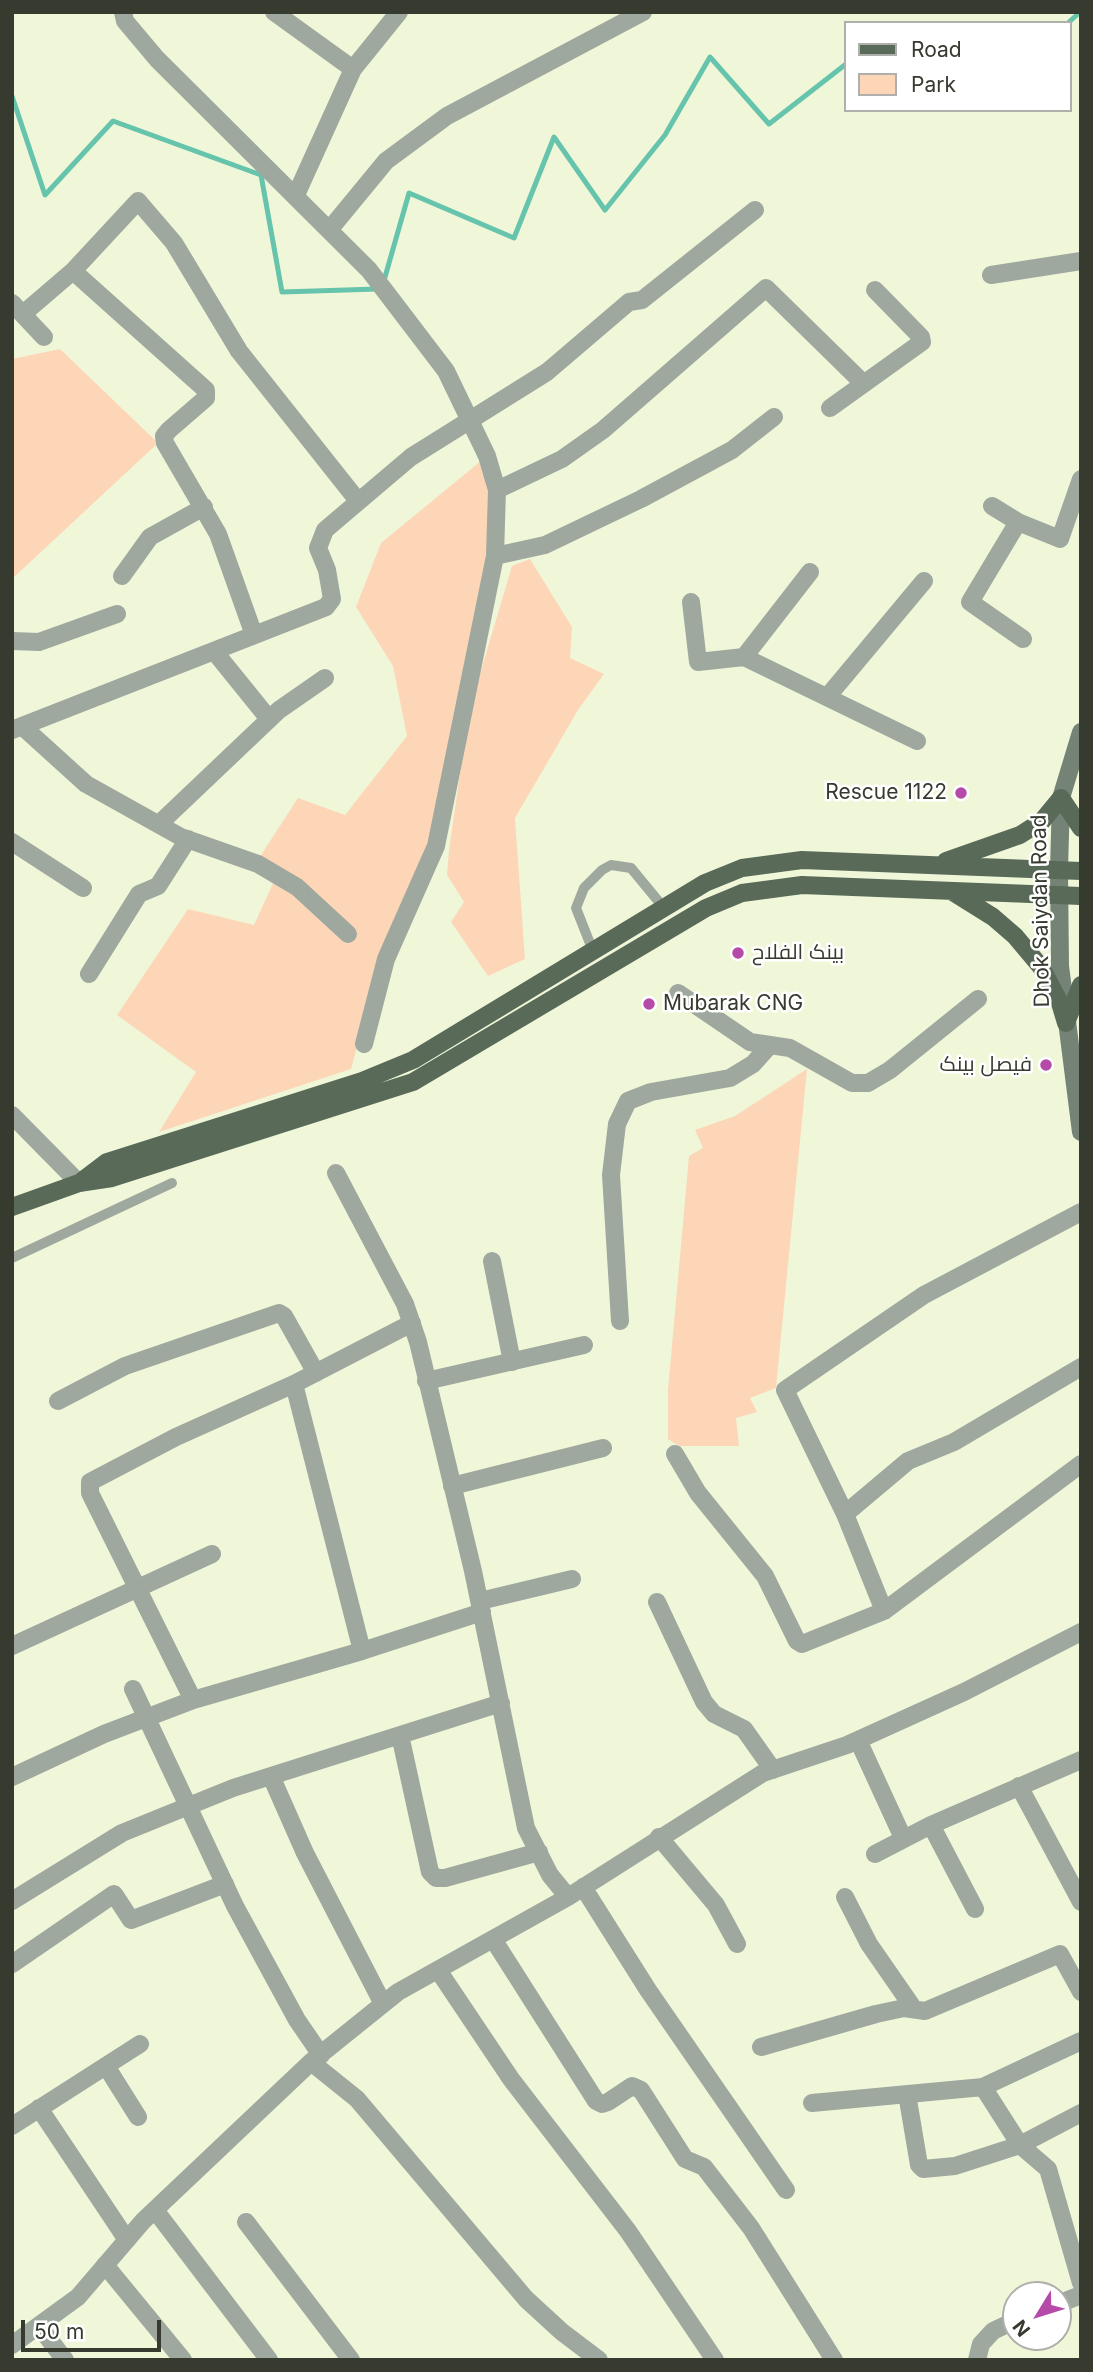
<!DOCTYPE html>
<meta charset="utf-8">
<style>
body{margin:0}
#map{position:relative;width:1093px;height:2372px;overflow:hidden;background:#f0f7d9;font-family:Inter,sans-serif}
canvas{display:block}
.frame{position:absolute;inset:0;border:14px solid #373a2e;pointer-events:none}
.legend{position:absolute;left:844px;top:21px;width:228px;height:91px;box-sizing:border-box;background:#fff;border:2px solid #afb0ab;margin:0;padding:9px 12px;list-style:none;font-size:21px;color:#373a2e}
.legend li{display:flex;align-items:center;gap:14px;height:35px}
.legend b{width:35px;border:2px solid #afb0ab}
.north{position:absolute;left:1002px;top:2281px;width:70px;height:70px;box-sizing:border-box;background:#fff;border:2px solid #afb0ab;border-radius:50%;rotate:232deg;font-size:19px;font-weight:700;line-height:28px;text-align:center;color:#373a2e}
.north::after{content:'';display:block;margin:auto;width:24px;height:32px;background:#b64aa9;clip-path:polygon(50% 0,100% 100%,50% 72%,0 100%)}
.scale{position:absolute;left:21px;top:2320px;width:140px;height:32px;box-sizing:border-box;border:4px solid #373a2e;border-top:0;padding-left:9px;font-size:21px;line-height:24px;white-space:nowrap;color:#373a2e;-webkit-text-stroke:5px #fff;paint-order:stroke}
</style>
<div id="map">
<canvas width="1093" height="2372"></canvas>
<div class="frame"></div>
<ul class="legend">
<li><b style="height:9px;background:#596a59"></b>Road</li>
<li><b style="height:19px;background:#fdd6b8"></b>Park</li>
</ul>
<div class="north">N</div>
<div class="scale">50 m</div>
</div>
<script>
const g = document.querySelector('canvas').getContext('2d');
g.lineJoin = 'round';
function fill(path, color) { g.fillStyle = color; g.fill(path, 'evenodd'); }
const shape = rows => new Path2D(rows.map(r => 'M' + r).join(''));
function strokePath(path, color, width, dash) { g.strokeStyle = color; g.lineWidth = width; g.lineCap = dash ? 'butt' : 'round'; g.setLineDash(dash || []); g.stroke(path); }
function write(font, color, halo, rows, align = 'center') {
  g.font = font + ' Inter,Cairo,sans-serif'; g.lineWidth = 5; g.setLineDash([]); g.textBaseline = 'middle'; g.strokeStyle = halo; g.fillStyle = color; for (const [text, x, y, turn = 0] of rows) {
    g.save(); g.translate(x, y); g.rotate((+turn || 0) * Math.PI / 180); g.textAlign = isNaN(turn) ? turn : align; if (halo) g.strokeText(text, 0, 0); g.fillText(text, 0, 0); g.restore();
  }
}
const green = shape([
 [60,349,158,443,12,579,12,359],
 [487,456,492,541,431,834,374,986,351,1069,159,1132,196,1072,117,1015,188,909,254,925,275,879,261,855,298,798,345,815,407,736,393,666,356,607,381,543],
 [530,559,572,627,570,658,604,674,578,710,515,818,525,959,488,976,451,922,464,902,447,875,449,850,469,711,512,566],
 [807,1069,776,1388,750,1398,757,1412,736,1418,739,1446,679,1446,668,1439,668,1390,689,1156,703,1148,695,1130,735,1116]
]);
const stream = shape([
 [1068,23,1080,12],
 [12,96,45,195,113,121,261,175,282,292,377,289],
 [383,284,409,193,514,238,554,137,605,210,665,135,710,57,769,124,846,64]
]);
const lane = shape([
 [593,951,576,908,584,888,602,870,611,865,631,868,664,908],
 [12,1258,172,1183]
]);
const street = shape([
 [123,12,125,21,157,59,369,270,446,371,487,456,497,490,495,556,436,846,386,959,364,1044],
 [274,12,353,69],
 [296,195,353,69,399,12],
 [330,229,386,161,447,116,643,12],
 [73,271,206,390,206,398,169,430,164,436,165,443,218,534,254,635],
 [991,275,1081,261],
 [12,303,44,337],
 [24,313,73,271,138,201,174,243,239,351,358,501],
 [830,408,922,342,921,337,875,290],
 [497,490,562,459,603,430,766,288,863,383],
 [992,506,1018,522,1060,539,1081,479],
 [1018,522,970,602,1023,639],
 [495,556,545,545,641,499,732,450,774,417],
 [122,576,150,537,204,507],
 [691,602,698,662,744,657,917,741],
 [12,641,39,642,117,614],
 [214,651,269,719],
 [744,657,810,572],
 [828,696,924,581],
 [22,726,86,784,181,837,258,864,297,887,348,934],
 [12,730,326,607,332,599,327,570,318,548,325,530,411,457,547,372,629,302,642,300,755,210],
 [159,824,279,710,325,678],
 [12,842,83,888],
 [89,974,139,894,158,886,188,839],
 [678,993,750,1042,790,1048,852,1083,868,1083,890,1070,978,999],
 [12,1115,79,1183],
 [336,1173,405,1304,418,1342,473,1571,526,1828,550,1875,568,1897],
 [492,1261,512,1362],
 [620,1321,611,1175,617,1124,628,1101,651,1092,730,1078,753,1064,770,1045],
 [412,1323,294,1384,362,1651,482,1612],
 [426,1381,584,1345],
 [58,1401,125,1366,279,1313,284,1316,316,1373],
 [675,1454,698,1493,765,1576,797,1641,802,1644,884,1611,1081,1464],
 [452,1486,603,1448],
 [845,1514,908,1461,954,1442,1081,1367],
 [480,1601,572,1579],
 [657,1602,704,1702,714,1714,744,1729,773,1770],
 [884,1611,845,1514,785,1390,924,1295,1081,1212],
 [12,1646,212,1554],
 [133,1689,235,1906,297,2020,321,2055],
 [193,1700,90,1493,90,1482,176,1437,294,1384],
 [400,1735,430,1872,436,1878,445,1878,539,1852],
 [858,1740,903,1838],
 [271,1776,305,1853,383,2004],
 [12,1777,104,1734,193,1700,362,1651],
 [1019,1786,1081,1902],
 [931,1825,975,1909],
 [659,1837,716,1905,737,1944],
 [875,1854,931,1825,1081,1760],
 [583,1887,648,1990,786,2190],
 [845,1897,869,1944,914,2009],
 [12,1901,122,1833,233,1788,501,1703],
 [493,1939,596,2101,602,2104,608,2102,632,2086,641,2090,685,2159,704,2167,751,2228,834,2360],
 [12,1964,114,1894,131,1920,225,1884],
 [438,1970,511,2079,628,2231,715,2360],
 [761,2047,876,2014,904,2008,925,2011,1060,1954,1081,1992],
 [311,2062,357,2099,526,2299,562,2332,599,2360],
 [106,2066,138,2117],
 [983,2087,1020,2145,1048,2169,1081,2283],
 [907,2094,919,2165,923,2169,955,2166,1020,2145,1081,2113],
 [812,2103,983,2087,1081,2041],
 [39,2108,127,2240],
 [12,2126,140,2044],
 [155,2210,269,2360],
 [246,2222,351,2360],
 [105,2265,183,2360],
 [1058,2304,1081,2295],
 [39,2326,65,2360],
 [12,2345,78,2297,143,2221,311,2062,398,1992,568,1897,763,1773,847,1745,964,1692,1081,1632],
 [977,2360,981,2344,993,2331,1016,2320]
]);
const secondary = shape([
 [1081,732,1061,798,1059,870,1060,966,1081,1132]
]);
const primary = shape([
 [946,861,1020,835,1042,821,1061,798,1081,828],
 [953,892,993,917,1015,936,1041,967,1060,1003,1066,1023],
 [1066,1023,1081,985],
 [82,1181,107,1162,362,1081,413,1060,705,883,742,868,802,860,1081,871],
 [12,1207,79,1183,112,1178,413,1082,706,908,742,893,802,885,1081,896]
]);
const markers = [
 [961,793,7,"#b64aa9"],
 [738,953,7,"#b64aa9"],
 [649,1004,7,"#b64aa9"],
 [1046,1065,7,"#b64aa9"]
];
const poiNames = [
 ["Rescue 1122",947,793],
 ["بینک الفلاح",752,953,"left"],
 ["Mubarak CNG",663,1004,"left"],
 ["فیصل بینک",1032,1065]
];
const streetNames = [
 ["Dhok Saiydan Road",1041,911,-91]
];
fill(green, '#fdd6b8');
strokePath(stream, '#66c4ac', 5);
strokePath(lane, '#9ea89e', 10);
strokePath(street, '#9ea89e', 18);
strokePath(secondary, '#758376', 18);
strokePath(primary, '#596a59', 18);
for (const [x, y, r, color] of markers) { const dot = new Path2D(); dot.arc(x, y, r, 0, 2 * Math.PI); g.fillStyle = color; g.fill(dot); strokePath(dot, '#fff', 2.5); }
write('21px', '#373a2e', '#fff', poiNames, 'right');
write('21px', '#373a2e', '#fff', streetNames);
</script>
